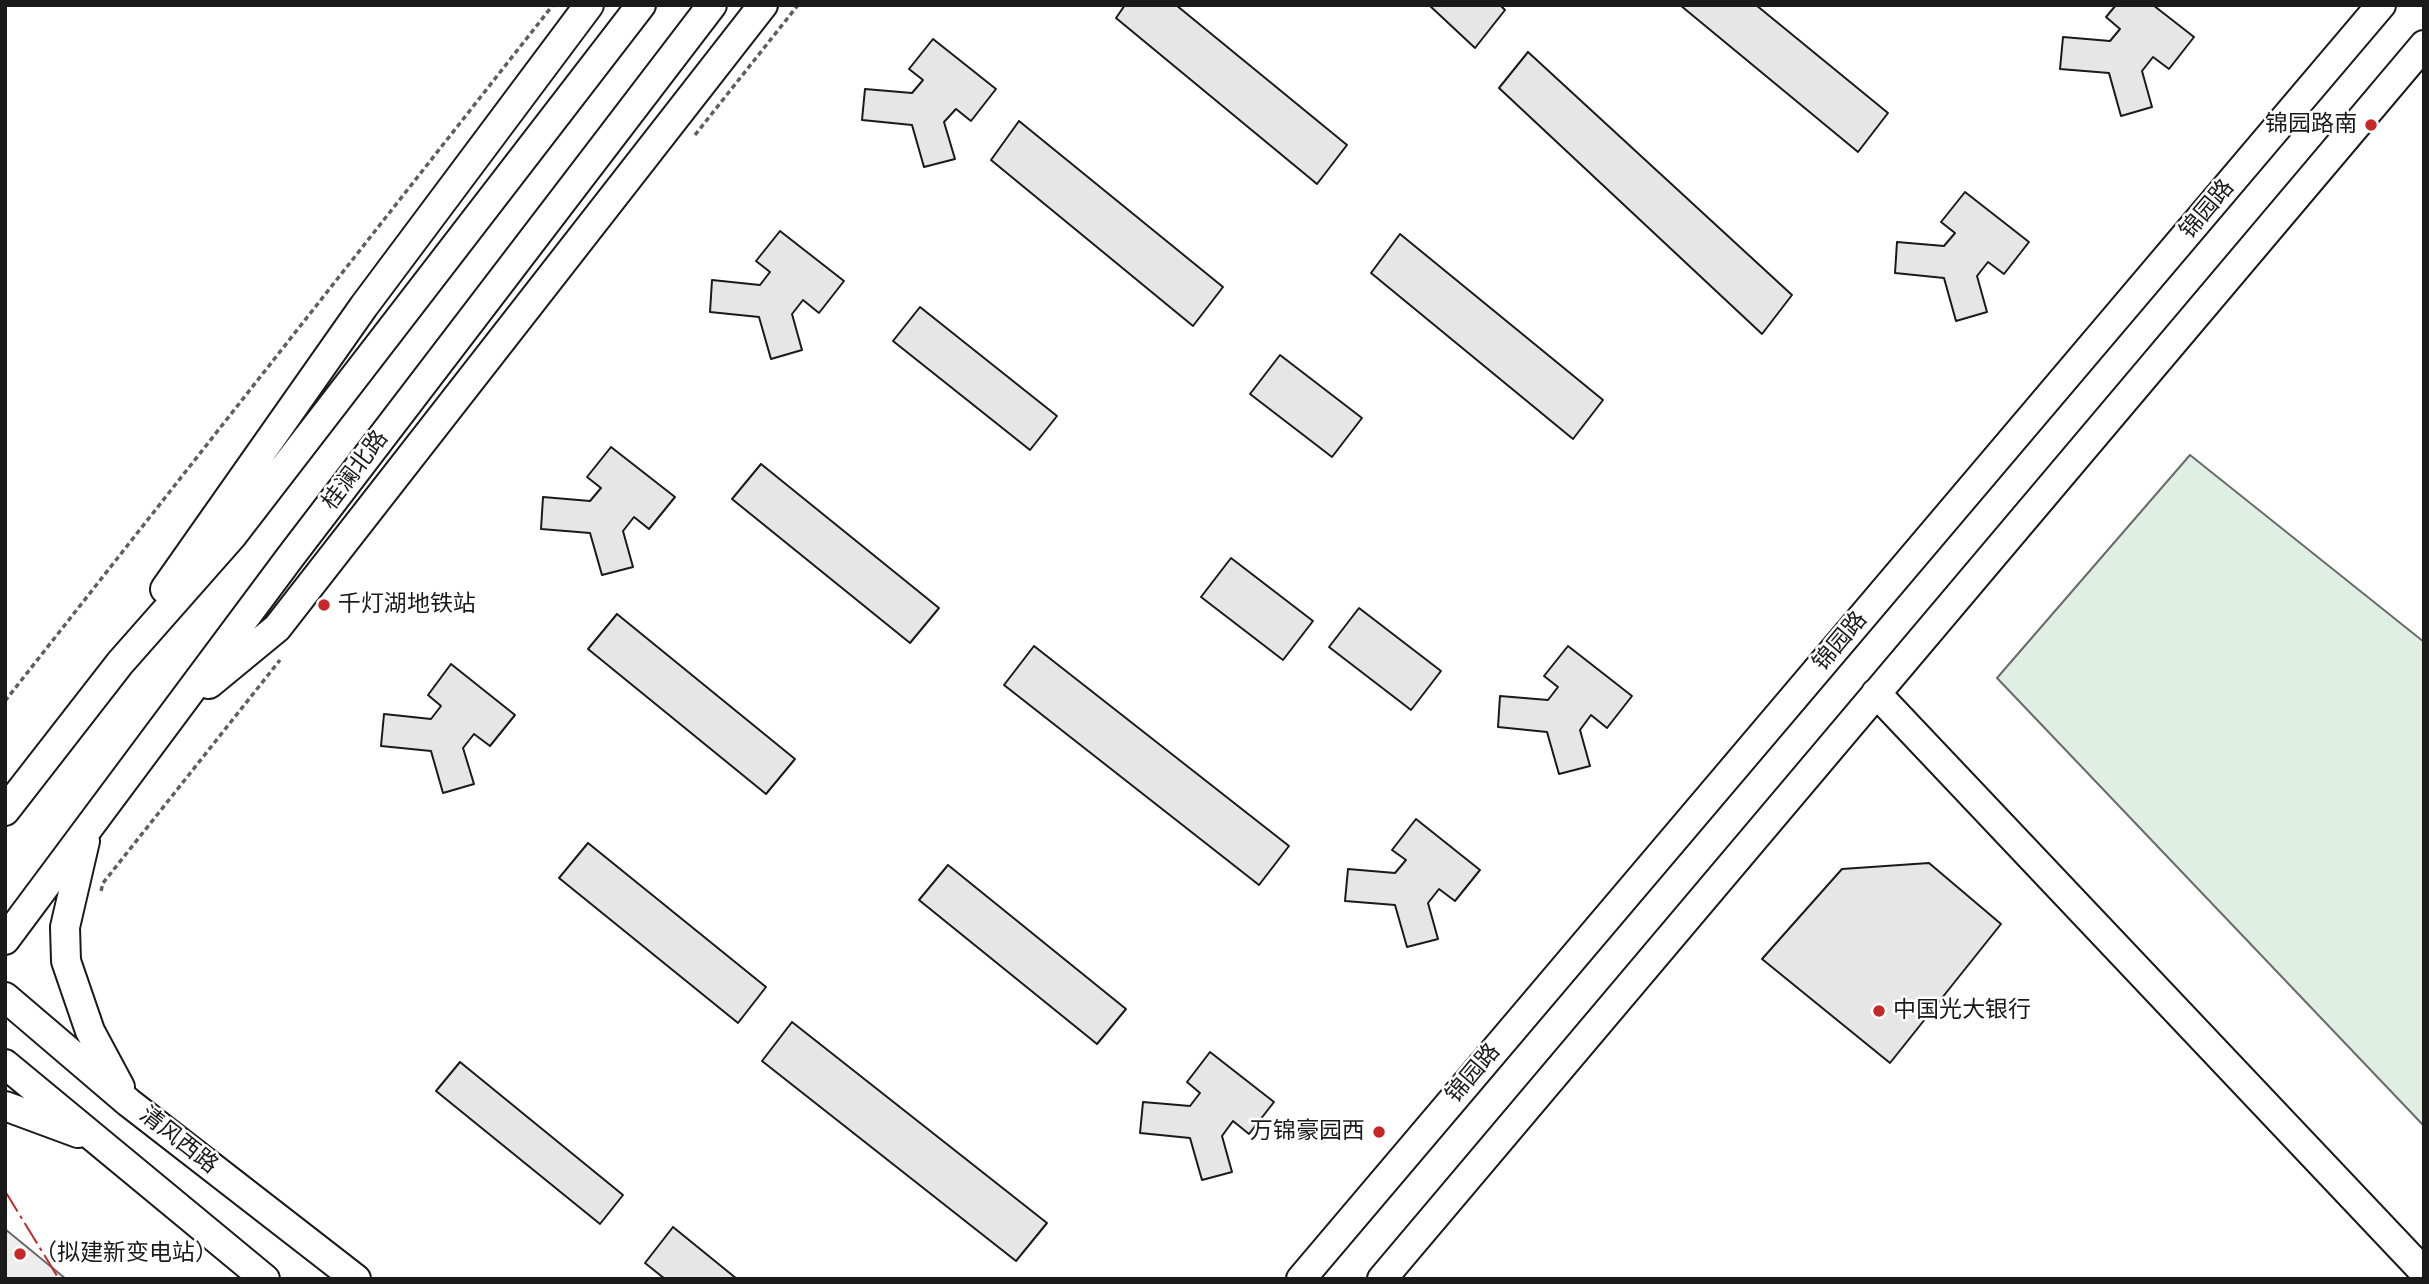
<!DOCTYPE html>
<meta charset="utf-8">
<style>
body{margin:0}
#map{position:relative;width:2429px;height:1284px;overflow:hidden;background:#fff;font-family:"Roboto Condensed",sans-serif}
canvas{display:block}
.frame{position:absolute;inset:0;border:7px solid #1a1a1a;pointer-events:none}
</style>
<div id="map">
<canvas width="2429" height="1284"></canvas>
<div class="frame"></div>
</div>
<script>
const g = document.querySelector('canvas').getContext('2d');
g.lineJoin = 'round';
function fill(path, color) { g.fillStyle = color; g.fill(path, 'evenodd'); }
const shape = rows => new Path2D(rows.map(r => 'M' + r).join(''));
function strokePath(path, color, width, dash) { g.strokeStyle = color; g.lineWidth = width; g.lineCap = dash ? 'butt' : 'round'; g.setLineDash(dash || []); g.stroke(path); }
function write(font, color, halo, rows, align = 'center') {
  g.font = font + ' "Roboto Condensed","Noto Sans SC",sans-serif'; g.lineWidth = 5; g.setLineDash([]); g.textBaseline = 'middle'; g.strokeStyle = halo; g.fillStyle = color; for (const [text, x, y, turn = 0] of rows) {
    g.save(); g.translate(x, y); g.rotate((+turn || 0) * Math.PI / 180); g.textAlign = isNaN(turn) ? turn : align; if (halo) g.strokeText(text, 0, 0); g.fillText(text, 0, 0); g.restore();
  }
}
const green = shape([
 [2190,455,2424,642,2424,1126,1997,678,2190,455]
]);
const parking = shape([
 [5,1229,66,1279,5,1279,5,1229]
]);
const building = shape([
 [1125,5,1176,5,1347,145,1317,184,1116,18,1125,5],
 [1429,5,1500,5,1505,10,1475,48,1429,5],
 [1680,5,1756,5,1888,113,1858,152,1680,5],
 [2116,5,2153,5,2194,37,2169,69,2153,57,2142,71,2152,107,2121,116,2109,73,2060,69,2063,37,2110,41,2120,29,2106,17,2116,5],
 [933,39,996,89,971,121,956,109,944,122,955,159,924,167,912,125,862,120,865,89,912,93,923,80,909,69,933,39],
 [1528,52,1792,295,1762,334,1499,88,1528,52],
 [1019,121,1223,287,1193,326,991,160,1019,121],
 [1965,192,2029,242,2004,274,1988,262,1977,276,1987,312,1956,321,1944,278,1895,273,1897,242,1944,246,1955,233,1941,222,1965,192],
 [780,231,844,281,819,313,803,300,792,314,802,350,771,359,759,317,710,312,712,280,760,285,770,272,756,261,780,231],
 [1400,234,1603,400,1573,439,1371,273,1400,234],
 [920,307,1057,416,1030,450,893,341,920,307],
 [1280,355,1362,418,1332,457,1250,394,1280,355],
 [611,447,675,497,649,529,634,517,623,531,633,567,602,575,590,533,541,529,543,497,590,501,601,488,587,477,611,447],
 [761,464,939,608,910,643,732,499,761,464],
 [1231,558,1313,621,1283,660,1201,597,1231,558],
 [1359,608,1441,671,1411,710,1329,647,1359,608],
 [617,614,795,759,766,794,588,649,617,614],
 [1034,646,1289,846,1259,885,1004,685,1034,646],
 [1568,646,1632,696,1607,728,1591,715,1580,730,1590,766,1559,774,1547,732,1498,727,1500,696,1548,700,1558,687,1544,676,1568,646],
 [451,664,515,715,490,746,474,734,463,748,474,784,443,793,431,751,381,746,384,714,431,719,441,706,428,695,451,664],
 [1416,819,1480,870,1455,901,1439,889,1428,903,1438,939,1407,947,1395,905,1345,901,1348,869,1395,873,1406,860,1392,850,1416,819],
 [588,843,766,987,738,1023,559,878,588,843],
 [1929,863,2001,924,1890,1063,1762,959,1842,869,1929,863],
 [948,865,1126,1009,1097,1044,919,900,948,865],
 [792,1022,1047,1223,1016,1261,762,1061,792,1022],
 [1210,1052,1274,1102,1249,1134,1233,1121,1222,1136,1232,1172,1202,1180,1190,1138,1140,1133,1143,1102,1190,1106,1200,1093,1187,1082,1210,1052],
 [460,1062,623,1195,600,1224,436,1091,460,1062],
 [673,1227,737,1279,665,1279,645,1263,673,1227]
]);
const path = shape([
 [695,135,798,5],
 [5,701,553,5],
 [101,891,103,883,280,660]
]);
const secondary = shape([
 [165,589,364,306,589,5],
 [209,684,277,628,763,5],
 [1876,693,2424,1272],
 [5,811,120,663,232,536,641,5],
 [85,841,65,927,66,961,90,1031,120,1087],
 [5,940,291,556,712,5],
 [5,997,128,1102,356,1279],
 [5,1064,265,1279],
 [5,1106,78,1133],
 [1301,1279,2381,5],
 [1382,1279,2424,45]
]);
const power = shape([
 [5,1191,59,1279]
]);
const markers = [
 [2371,125,7,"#c62828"],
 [324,605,7,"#c62828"],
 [1879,1011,7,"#c62828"],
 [1379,1132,7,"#c62828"],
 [20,1254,7,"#c62828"]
];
const poiNames = [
 ["锦园路南",2357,125,"right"],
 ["千灯湖地铁站",338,605],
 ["中国光大银行",1893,1011],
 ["万锦豪园西",1365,1132,"right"],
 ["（拟建新变电站）",34,1254]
];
const streetNames = [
 ["锦园路",2208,210,-50],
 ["桂澜北路",356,471,-53],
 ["锦园路",1841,642,-50],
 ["锦园路",1474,1074,-50],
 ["清风西路",178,1141,38]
];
fill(green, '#e0efe3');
strokePath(green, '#6a6a6a', 2);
fill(parking, '#ededed');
strokePath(parking, '#6a6a6a', 2);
fill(building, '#e6e6e6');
strokePath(building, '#1a1a1a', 2);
strokePath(secondary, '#1a1a1a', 32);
strokePath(path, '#5f5f5f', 3.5, [5, 3.5]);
strokePath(secondary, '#fff', 28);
strokePath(power, '#c62828', 2, [24, 5, 3.5, 5]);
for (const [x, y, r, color] of markers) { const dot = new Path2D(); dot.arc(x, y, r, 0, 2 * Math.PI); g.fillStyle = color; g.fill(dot); strokePath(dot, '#fff', 2.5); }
write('23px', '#1a1a1a', '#fff', poiNames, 'left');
write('23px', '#1a1a1a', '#fff', streetNames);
</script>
